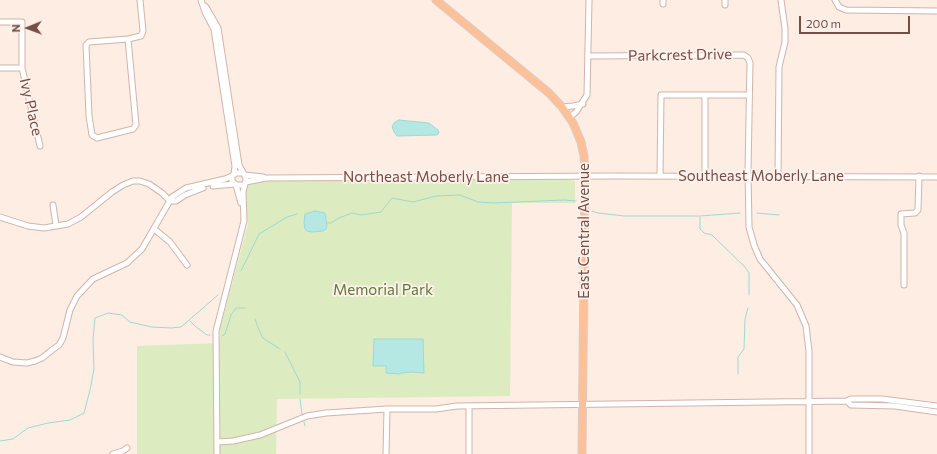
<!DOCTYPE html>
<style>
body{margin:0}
#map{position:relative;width:937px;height:454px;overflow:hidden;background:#fdede3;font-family:Commissioner,sans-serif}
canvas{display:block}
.north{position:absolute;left:8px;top:8px;width:40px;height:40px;-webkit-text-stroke:3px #fff2ea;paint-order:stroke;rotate:269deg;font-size:11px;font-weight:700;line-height:16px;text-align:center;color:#774d47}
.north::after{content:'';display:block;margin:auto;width:14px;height:18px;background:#774d47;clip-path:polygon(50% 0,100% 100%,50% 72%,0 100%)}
.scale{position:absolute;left:799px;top:16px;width:111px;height:18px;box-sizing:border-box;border:2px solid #774d47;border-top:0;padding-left:5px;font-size:12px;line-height:14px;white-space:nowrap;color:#774d47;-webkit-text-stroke:3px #fff2ea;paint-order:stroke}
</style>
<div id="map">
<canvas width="937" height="454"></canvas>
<div class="north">N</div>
<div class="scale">200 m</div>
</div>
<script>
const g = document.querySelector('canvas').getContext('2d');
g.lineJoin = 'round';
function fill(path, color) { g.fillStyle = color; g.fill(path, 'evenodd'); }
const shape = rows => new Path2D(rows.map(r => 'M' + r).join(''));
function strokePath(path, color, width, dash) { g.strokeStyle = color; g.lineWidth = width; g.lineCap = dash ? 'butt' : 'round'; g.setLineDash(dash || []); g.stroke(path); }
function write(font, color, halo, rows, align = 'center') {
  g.font = font + ' Commissioner,sans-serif'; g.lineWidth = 3.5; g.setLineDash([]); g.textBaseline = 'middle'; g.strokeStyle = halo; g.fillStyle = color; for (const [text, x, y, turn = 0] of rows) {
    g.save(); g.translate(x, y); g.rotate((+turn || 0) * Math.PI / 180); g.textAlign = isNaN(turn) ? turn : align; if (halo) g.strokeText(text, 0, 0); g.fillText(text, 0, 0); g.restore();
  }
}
const green = shape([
 [571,180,575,181,575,203,512,203,510,396,277,399,276,454,137,454,137,346,219,343,220,328,248,224,245,191,246,186,248,183,253,181]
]);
const water = shape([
 [399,120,429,123,438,130,439,133,437,135,397,136,394,132,392,126,395,122,399,120],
 [315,211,325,213,327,225,326,229,323,231,312,232,307,231,305,229,304,223,305,214,315,211],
 [374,339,423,339,424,373,412,372,401,373,400,374,386,373,386,366,373,366,374,339]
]);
const stream = shape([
 [592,211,598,213,624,216,700,216,740,213],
 [757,213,779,215],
 [700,217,700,229,704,233,712,235,745,267,749,273,749,295],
 [326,223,331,223,339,218,352,213,361,215,381,212,392,198,413,202,436,196,460,195,478,202,493,203,564,200,576,201],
 [241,271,259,234,287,217,297,214],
 [255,319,259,330,263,338,280,349],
 [190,321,195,326,207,335,210,335],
 [222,336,225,334,231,315,236,308,245,308],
 [285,352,300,382,300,394],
 [738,374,738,357,744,349,745,319,748,308],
 [300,399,302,414],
 [304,422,305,426],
 [0,441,13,439,28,428,48,423,70,420,84,413,90,390,94,369,93,339,95,318,108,313,122,315,130,322,152,327,171,328,181,327,218,295]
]);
const minor = shape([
 [201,0,205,12,214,29,215,36,235,166,234,174],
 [725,0,725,5],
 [835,0,839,7,846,10,937,11],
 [663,4,663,0],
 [203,5,206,7,218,28,239,165,246,178,246,182,243,185,236,185,232,181,232,176,236,173,243,173],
 [0,22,22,22,22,68,40,146],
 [128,39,136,125,133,129,97,138,92,135,89,116,86,45,89,42,128,39,141,36,143,31,140,0],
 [588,56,744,55,748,58,750,63,748,171,749,227,754,245,760,259,797,305,806,326,809,351,809,454],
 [0,68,22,68],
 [562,107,573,106,583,104],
 [570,117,576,112,587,95,589,0],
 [245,175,263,177],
 [660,176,661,95,749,95],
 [705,177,705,95],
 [778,177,779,67,785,42,785,29,781,0],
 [246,182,266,178,614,176,937,177],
 [236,185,241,203],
 [213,186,234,184],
 [170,201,176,201,185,195,203,188],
 [53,205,56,226],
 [0,217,28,226,44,228,68,224,81,217,112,192,123,185,133,181,140,181,149,184,162,193,170,201],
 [154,229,170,242,187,265],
 [904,285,904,233,901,225,901,214,915,213,918,210,919,176],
 [0,357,13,362,27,363,35,361,42,358,52,350,59,345,63,338,70,310,77,296,93,279,127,263,142,249,172,197,186,188,225,179,232,176],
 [847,401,851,405,895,406,937,412],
 [217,442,233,441,260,435,307,416,326,413,387,409,436,409,457,406,847,401,851,399,882,399,937,406],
 [113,454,123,451,127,448],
 [217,454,216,331,244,221,243,192,245,184],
 [386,454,387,409],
 [469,454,469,406]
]);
const major = shape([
 [436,0,549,93,562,107,573,123,581,142,584,156,585,176,582,454]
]);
const streetNames = [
 ["Parkcrest Drive",680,55,-1],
 ["Ivy Place",31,107,77],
 ["Southeast Moberly Lane",761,176],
 ["Northeast Moberly Lane",426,177],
 ["East Central Avenue",584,231,-90]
];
const parkNames = [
 ["Memorial Park",383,290]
];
fill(green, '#dcecc0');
fill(water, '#b6e8e3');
strokePath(water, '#9cdad5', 1);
strokePath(stream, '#9cdad5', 1);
strokePath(minor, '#d1b4ab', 7);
strokePath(major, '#d9cdcb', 9);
strokePath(minor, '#fff', 5);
strokePath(major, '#ffc098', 7);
write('15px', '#774d47', '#fff2ea', streetNames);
write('15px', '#5c783c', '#fff2ea', parkNames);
</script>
